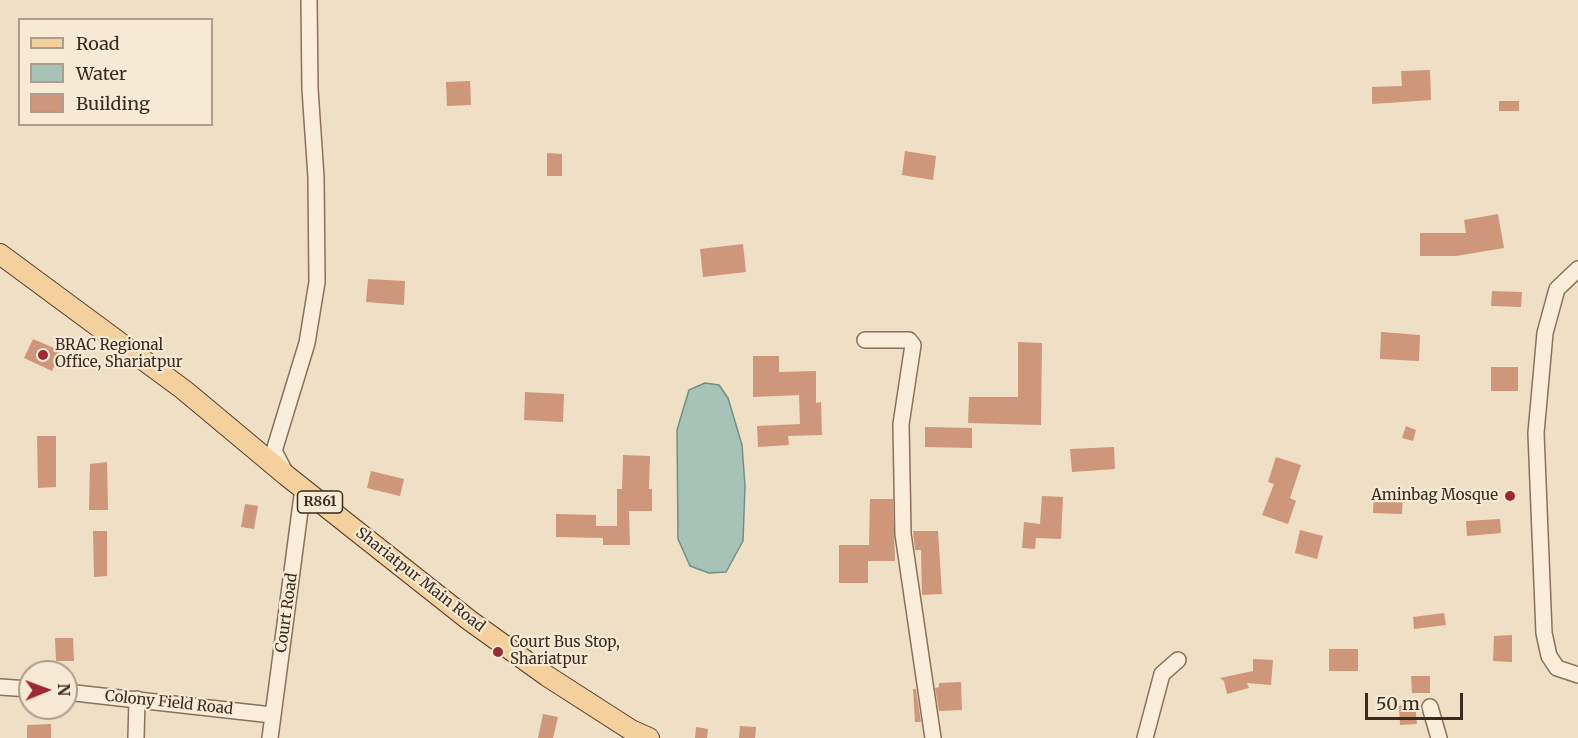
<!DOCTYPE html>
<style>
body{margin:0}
#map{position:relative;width:1578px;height:738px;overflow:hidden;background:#efdfc5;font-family:Merriweather,serif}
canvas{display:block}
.legend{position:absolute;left:18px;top:18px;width:195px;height:108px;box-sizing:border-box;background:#f7ead5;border:2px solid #ac9d8c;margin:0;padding:8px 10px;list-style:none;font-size:18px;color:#3b2a1f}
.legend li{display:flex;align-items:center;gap:12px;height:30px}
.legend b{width:30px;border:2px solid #ac9d8c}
.north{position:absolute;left:18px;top:660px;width:60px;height:60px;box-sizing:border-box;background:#f7ead5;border:2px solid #ac9d8c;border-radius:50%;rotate:89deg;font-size:16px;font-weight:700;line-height:24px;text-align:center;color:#3b2a1f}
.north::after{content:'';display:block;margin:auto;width:21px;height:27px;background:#9c2934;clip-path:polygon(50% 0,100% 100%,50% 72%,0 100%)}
.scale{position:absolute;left:1365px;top:693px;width:98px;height:27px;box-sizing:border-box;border:3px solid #3b2a1f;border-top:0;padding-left:8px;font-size:18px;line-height:21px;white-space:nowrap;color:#3b2a1f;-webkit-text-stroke:4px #f7ead5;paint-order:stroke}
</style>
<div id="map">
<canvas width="1578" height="738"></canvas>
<ul class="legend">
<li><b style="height:8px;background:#f3d09c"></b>Road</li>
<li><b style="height:16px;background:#a7c3b8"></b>Water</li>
<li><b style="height:16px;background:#ce967a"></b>Building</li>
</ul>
<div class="north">N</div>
<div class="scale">50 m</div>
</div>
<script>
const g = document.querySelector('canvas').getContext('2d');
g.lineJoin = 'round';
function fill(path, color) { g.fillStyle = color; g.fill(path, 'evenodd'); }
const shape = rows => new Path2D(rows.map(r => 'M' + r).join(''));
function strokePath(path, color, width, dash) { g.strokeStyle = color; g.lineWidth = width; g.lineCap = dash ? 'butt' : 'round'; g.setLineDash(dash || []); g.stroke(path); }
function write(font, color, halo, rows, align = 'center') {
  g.font = font + ' Merriweather,serif'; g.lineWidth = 4.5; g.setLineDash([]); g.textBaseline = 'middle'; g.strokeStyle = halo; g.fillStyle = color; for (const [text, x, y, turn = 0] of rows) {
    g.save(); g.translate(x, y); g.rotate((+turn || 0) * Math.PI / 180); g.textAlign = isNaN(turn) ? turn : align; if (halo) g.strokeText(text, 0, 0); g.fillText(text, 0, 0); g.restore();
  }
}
const water = shape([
 [705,383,719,385,728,398,742,445,745,486,743,541,726,572,709,573,690,566,678,539,677,430,689,390,705,383]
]);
const building = shape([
 [1430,70,1431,100,1372,104,1372,87,1402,86,1401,71],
 [470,81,471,105,447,106,446,82],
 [1499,101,1519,101,1519,111,1499,111],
 [905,151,936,156,933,180,902,175],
 [547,153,562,154,562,176,547,176],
 [1498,214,1504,248,1456,256,1420,256,1420,233,1466,233,1464,220],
 [743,244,746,272,703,277,700,249],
 [368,279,405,281,404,305,366,302],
 [1492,291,1522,292,1521,307,1491,306],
 [1381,332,1420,335,1419,361,1380,359],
 [33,339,61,351,52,371,24,358],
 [1018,342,1042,343,1041,425,968,423,969,397,1018,397],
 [753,356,779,356,779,372,816,371,816,403,821,402,822,435,788,436,789,445,758,447,757,426,800,424,799,395,753,397],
 [1491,367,1518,367,1518,391,1491,391],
 [525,392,564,394,563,422,524,420],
 [1406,426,1416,430,1413,441,1402,438],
 [925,427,972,428,972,448,925,447],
 [37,436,56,436,56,487,38,488],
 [1114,447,1115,469,1072,472,1070,449],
 [623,455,650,456,649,489,652,489,652,511,629,511,630,545,603,545,603,538,556,537,556,514,596,515,596,526,617,526,617,489,622,489],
 [1276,457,1301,465,1290,498,1296,501,1288,524,1262,515,1274,484,1268,482],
 [107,462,108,510,89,510,90,464],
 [371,471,404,479,400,496,367,488],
 [1374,493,1403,494,1402,514,1373,513],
 [1042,496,1063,497,1061,539,1036,538,1035,549,1022,548,1024,522,1040,524],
 [870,499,893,499,895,561,868,561,868,583,839,583,839,545,869,545],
 [245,504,258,506,254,529,241,527],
 [1500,519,1501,533,1467,536,1466,521],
 [1300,530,1323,536,1317,559,1295,553],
 [93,531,107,531,107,576,94,577],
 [913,531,938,531,942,594,922,595,921,550,915,550],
 [1444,613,1446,625,1414,629,1413,617],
 [1512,635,1512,662,1493,661,1494,636],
 [55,638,73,638,74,661,56,661],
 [1329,649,1358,649,1358,671,1329,671],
 [1253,659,1273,660,1271,685,1247,683,1249,688,1227,694,1224,681,1220,678,1253,671],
 [1411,676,1430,676,1430,693,1412,693],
 [961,682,962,710,939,711,935,688,939,687,939,683],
 [913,689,916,689,921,722,915,722],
 [1415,704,1417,724,1400,725,1399,706],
 [543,714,558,717,553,738,538,738],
 [51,724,51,738,27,738,27,725],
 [740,726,756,727,755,738,739,738],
 [696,727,708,729,707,738,695,738]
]);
const minor = shape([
 [1578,269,1557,289,1545,333,1536,433,1544,633,1549,656,1557,668,1578,675],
 [865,340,909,340,913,345,901,424,903,534,933,738],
 [284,470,274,451,307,343,317,282,316,177,310,89,309,0],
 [0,687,30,689],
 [66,692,272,715],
 [1430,707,1439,738],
 [136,738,137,699],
 [270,738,303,488],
 [1145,738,1162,674,1178,660]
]);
const major = shape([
 [0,254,184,390,287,476,469,620,547,676,631,730,649,738]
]);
const markers = [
 [43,355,6,"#9c2934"],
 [1510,496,6,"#9c2934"],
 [498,652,6,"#9c2934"]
];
const shields = [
 [320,502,45]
];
const shieldNames = [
 ["R861",320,502]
];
const poiNames = [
 ["BRAC Regional",55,346],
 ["Office, Shariatpur",55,363],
 ["Aminbag Mosque",1498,496,"right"],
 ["Court Bus Stop,",510,643],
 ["Shariatpur",510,660]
];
const streetNames = [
 ["Shariatpur Main Road",420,580,38],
 ["Court Road",287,613,-82],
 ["Colony Field Road",169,703,6]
];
fill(water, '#a7c3b8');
strokePath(water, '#6d9285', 1.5);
fill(building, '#ce967a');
strokePath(minor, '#8b705a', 18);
strokePath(major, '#593e2f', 22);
strokePath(minor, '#faedd9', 15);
strokePath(major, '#f3d09c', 20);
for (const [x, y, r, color] of markers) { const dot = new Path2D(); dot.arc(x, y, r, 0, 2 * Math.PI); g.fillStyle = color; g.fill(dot); strokePath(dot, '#f7ead5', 2); }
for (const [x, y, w] of shields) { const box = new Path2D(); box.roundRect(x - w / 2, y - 11, w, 22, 4.5); g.fillStyle = '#f7ead5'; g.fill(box); strokePath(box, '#3b2a1f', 1.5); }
write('bold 14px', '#3b2a1f', null, shieldNames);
write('15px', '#3b2a1f', '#f7ead5', poiNames, 'left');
write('15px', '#3b2a1f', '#f7ead5', streetNames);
</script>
